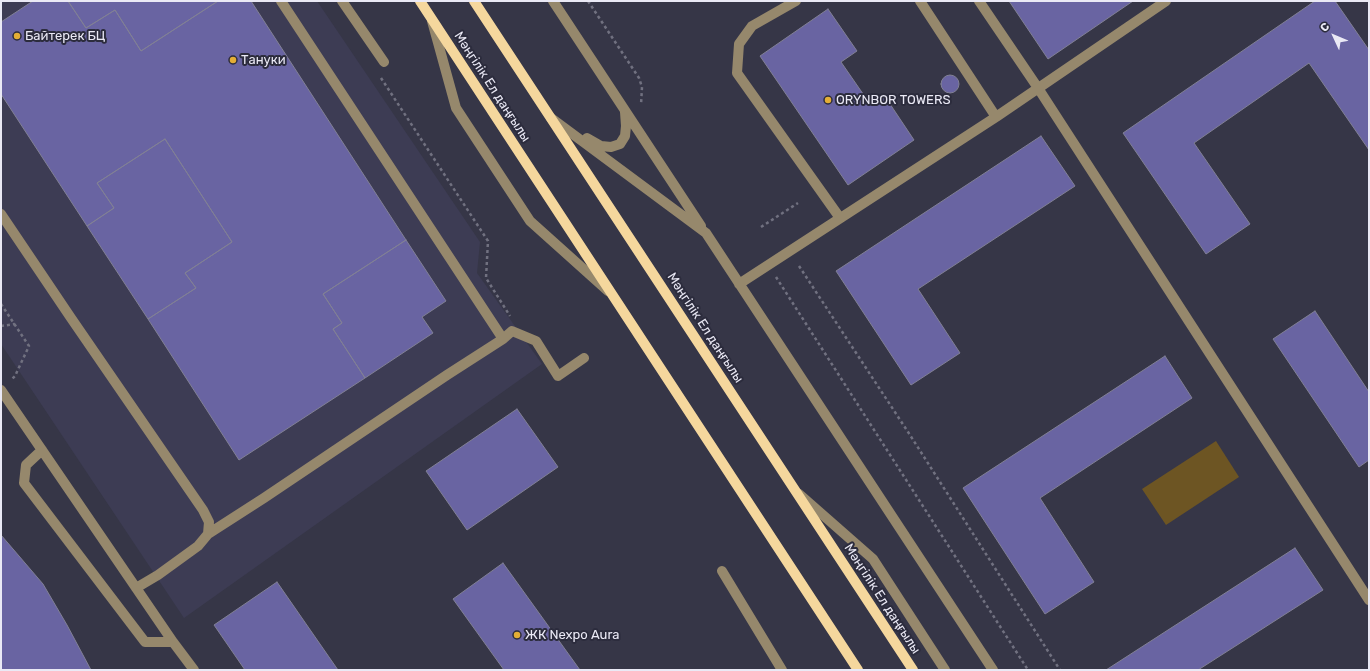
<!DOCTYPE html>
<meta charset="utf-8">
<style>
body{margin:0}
#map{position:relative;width:1370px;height:671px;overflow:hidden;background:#363647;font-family:Rubik,sans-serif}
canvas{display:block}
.frame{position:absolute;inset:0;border:2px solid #eae9f5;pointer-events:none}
.north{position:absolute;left:1314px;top:16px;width:40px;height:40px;-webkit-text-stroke:3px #2c2c3d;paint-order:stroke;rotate:314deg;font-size:11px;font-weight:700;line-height:16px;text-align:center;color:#eae9f5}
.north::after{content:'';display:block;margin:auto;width:14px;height:18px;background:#eae9f5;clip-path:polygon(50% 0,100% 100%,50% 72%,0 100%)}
</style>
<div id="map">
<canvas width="1370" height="671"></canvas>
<div class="frame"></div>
<div class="north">С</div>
</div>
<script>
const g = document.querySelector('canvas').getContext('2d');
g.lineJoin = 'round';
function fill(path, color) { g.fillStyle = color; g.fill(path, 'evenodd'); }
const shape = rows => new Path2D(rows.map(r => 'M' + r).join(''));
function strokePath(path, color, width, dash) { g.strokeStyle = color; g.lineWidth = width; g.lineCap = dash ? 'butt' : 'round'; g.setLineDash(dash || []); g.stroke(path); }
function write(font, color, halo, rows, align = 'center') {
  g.font = font + ' Rubik,sans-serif'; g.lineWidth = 4; g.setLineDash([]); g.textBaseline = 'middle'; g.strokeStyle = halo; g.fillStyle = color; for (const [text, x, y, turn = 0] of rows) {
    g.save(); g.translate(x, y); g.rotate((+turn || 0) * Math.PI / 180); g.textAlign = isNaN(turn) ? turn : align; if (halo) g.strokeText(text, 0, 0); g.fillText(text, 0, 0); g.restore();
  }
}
const built = shape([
 [1,1,317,1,480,242,477,273,542,364,184,618,1,344]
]);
const green = shape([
 [1216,441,1239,477,1166,525,1142,489]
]);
const building = shape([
 [33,1,68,1,86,28,115,10,141,51,218,1,251,1,406,240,323,294,342,323,333,329,365,378,239,460,148,319,196,288,185,273,232,242,165,139,97,183,114,208,87,226,1,94,1,22,33,1],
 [68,1,218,1,141,51,115,10,86,28,68,1],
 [1009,1,1133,1,1048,59,1009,1],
 [1315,1,1335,1,1369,50,1369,150,1309,63,1194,143,1250,224,1206,254,1123,133,1315,1],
 [828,9,857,51,841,62,870,104,884,95,914,140,848,185,760,56,828,9],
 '941 84a9 9 0 1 1 18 0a9 9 0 1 1-18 0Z',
 [1041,136,1075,186,918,289,960,353,911,385,836,271,1041,136],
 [165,139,232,242,185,273,196,288,148,319,87,226,114,208,97,183,165,139],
 [406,240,446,301,422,317,433,333,365,378,333,329,342,323,323,294,406,240],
 [1315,311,1369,392,1369,460,1359,467,1273,339,1315,311],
 [1165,356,1192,398,1040,498,1094,582,1045,614,963,488,1165,356],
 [517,409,558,467,467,530,426,471,517,409],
 [1,535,43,584,67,625,91,670,1,670,1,535],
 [1295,548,1323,590,1198,670,1106,670,1295,548],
 [503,563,580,670,504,670,453,599,503,563],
 [277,582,338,670,245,670,214,625,277,582]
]);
const path = shape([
 [588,1,639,78,642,87,641,105],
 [381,78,488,241,486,278,510,316],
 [761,227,798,203],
 [799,266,910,435,1060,670],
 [776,277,1028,670],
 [1,304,29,346,15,376,12,379],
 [1,326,15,324]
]);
const minor = shape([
 [281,1,503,339],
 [342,1,384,62],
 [553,1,701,226],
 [796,1,752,26,739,44,737,73,840,218],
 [920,1,996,117],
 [979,1,1038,88,1369,600],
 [432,21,456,108,530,221,608,291],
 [551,118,706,233,993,670],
 [587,138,601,146,611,147,620,144,625,136,626,126,625,112],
 [1,214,71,318,203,510,209,522,208,534,198,546,158,575,136,588],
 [739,284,996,117,1166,1],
 [1,390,173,642,194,670],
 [42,450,26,465,24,483,145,642,173,642],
 [799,494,873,559,945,670],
 [208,534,264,498,447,375,503,339,512,331,536,341,558,376,584,358],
 [722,571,782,670]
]);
const major = shape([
 [420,1,858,670],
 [474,1,913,670]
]);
const markers = [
 [17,36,4,"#e4ae35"],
 [233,60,4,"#e4ae35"],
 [828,100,4,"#e4ae35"],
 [517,635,4,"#e4ae35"]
];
const poiNames = [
 ["Байтерек БЦ",25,36],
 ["Тануки",241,60],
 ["ORYNBOR TOWERS",836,100],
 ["ЖК Nexpo Aura",525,635]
];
const streetNames = [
 ["Мәңгілік Ел даңғылы",492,87,57],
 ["Мәңгілік Ел даңғылы",705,328,57],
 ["Мәңгілік Ел даңғылы",882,599,57]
];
fill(built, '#3d3c54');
fill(green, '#6d5523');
fill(building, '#6964a2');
strokePath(building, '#818095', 1);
strokePath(path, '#717180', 2.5, [3, 3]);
strokePath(minor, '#96886c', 10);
strokePath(major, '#f5d79d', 10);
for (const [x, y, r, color] of markers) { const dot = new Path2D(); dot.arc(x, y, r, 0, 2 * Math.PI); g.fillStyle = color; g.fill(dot); strokePath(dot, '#2c2c3d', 1.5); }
write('13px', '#eae9f5', '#2c2c3d', poiNames, 'left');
write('13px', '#eae9f5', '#2c2c3d', streetNames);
</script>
